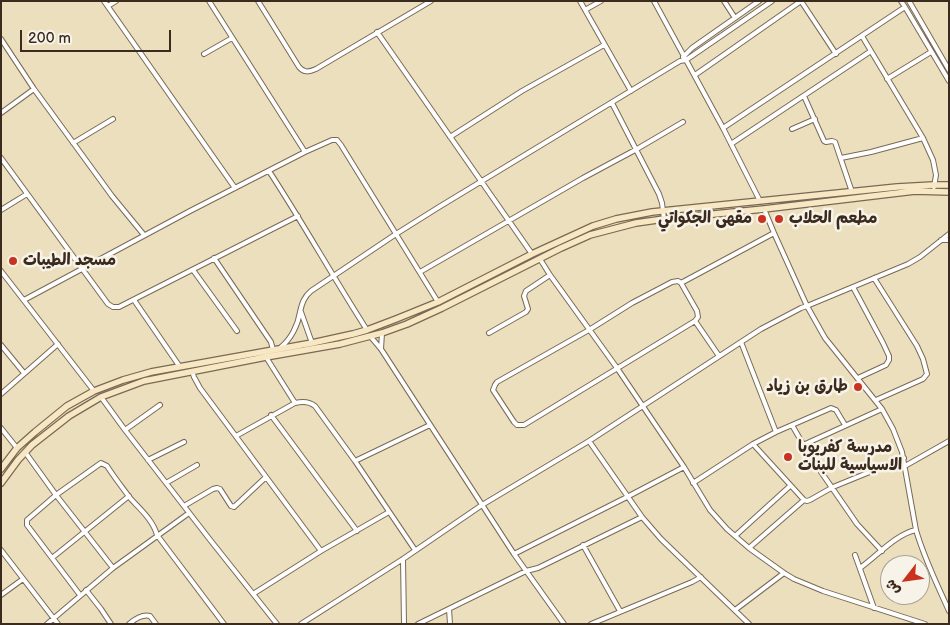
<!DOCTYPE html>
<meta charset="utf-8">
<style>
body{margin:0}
#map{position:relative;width:950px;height:625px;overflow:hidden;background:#ecdfbd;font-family:"Balsamiq Sans","Playpen Sans Arabic",sans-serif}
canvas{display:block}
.frame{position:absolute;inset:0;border:2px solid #3b2a1e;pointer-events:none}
.north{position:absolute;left:880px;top:555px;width:50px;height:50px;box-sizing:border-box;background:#f7f3e8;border:1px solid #aca397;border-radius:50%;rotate:240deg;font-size:14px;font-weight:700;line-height:20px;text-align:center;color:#3b2a1e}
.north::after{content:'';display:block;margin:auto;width:18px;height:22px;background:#c8321e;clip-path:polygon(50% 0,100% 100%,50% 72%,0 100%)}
.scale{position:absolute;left:20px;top:30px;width:151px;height:22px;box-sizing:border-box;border:2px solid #3b2a1e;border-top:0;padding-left:6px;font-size:15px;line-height:18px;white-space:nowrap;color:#3b2a1e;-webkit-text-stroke:4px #f7f3e8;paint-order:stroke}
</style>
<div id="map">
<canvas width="950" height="625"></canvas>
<div class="frame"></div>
<div class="north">ش</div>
<div class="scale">200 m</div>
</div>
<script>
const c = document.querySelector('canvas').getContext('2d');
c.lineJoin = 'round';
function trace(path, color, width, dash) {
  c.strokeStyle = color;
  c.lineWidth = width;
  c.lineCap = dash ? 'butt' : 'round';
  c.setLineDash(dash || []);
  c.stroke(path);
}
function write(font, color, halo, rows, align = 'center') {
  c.font = font + ' "Balsamiq Sans","Playpen Sans Arabic",sans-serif';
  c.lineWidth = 5;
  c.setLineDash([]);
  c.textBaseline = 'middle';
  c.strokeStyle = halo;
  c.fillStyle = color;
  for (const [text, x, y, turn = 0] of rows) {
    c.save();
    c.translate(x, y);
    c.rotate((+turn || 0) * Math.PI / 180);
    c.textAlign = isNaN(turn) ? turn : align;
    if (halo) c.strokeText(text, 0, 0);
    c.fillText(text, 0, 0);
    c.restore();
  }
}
const street = new Path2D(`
 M104,1l131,187
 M209,1l96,151
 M258,1l41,66c5,6 10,5 17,2l115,-68
 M580,1l51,90
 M654,1l69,127 37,73
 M724,1l11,17
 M801,1l35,53
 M901,1l4,6 44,74
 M909,1l40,69
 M108,6l8,-5
 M585,10l16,-9
 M377,32l155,222
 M862,36l61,102 10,22 3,15 -2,12
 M1,39l33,50 78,107 32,39
 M204,54l28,-16
 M683,57l9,-9 67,-47
 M695,75l106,-74
 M887,79l44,-27
 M804,96l20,45 2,1 6,-1 3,1 17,50
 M612,103l47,91 3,9 2,16
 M1,113l33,-24
 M723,128l182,-121
 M792,129l23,-10
 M450,137l72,-46 82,-46
 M73,143l40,-24
 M731,144l140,-93
 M1,158l107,146 5,3h6l179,-91
 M841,158l30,-6 52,-14
 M269,171c34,52 64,106 98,159
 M764,209l10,24 33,73 18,32 57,71 11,20 9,23 14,78c8,28 21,54 33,81
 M1,210l26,-16
 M941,240h8
 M214,258l57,84 2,8
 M540,259l10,16 67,93 67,99 26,43 17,19 22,19 35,25 10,6 29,12 102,33
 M193,270l44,61
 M1,271l93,120
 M420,272l163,-94 54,-29 46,-27
 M874,278l43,68 6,13 4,15 -4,5 -47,21
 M681,283l16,28 1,6 -3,4 -171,104h-7l-3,-3 -21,-32 2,-5 2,-3 92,-52 43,-27 40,-21 6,-1 3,2 93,-50
 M853,287l30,56 6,13v4l-3,5 -28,13
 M24,300l166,-89 115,-59 27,-12h5l4,5 97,157
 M134,300l46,67
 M301,312l11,31
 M695,321l24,35
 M489,333l37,-21 2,-3 -4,-13 2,-5 24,-16
 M370,336l11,13 133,205 50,70
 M741,342l35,90
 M1,345l23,28
 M281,347c10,-8 17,-22 19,-35 2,-9 4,-15 11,-21l85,-57 43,-27 241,-146 6,-1 86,-59
 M381,349l1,-16
 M266,357l29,46
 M192,371l2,6 6,11 121,163
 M1,394l57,-50
 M101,397l24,33 86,111 66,83
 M271,415l86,116
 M792,425l16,28 49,71 25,27
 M1,428l16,20
 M125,430l35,-25
 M236,436l59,-33c8,-2 14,-2 20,3l40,55 60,89
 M589,441l53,76 19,22 88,85
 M753,444l51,56
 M803,445l79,-36
 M25,452l31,43 57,73
 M148,460l36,-18
 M355,461l75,-36
 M905,466l44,-25
 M166,483l31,-18
 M693,483l60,-39 23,-12 55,-24 5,2 9,15
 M184,506l29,-17 4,-1 3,1 11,17 3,1 32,-30
 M735,536l55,-50
 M583,545l37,66
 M749,548l55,-48 3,1 3,-1 23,-13 71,-29
 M1,550l57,74
 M514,554l113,-57 57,-30
 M855,555l19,53
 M52,558l77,-62
 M403,559l1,65
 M860,568c17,-12 36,-34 56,-38
 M86,590l15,19 10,15
 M253,594l68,-43 68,-39
 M1,595l22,-16
 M80,595l-53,-70v-5l29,-25 45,-32 6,3c7,11 15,21 23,32 10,11 23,22 27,37l67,89
 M449,609l1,15
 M735,610l49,-37
 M47,624l66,-56 76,-55
 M129,624c6,-5 14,-10 21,-8l6,8
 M301,624l102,-65 79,-54 107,-64 172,-112 40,-21 6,-2 101,-42 12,-7 29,-23
 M418,624l108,-53 12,-3 104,-51
 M591,624l101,-42 9,-5`);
const secondary = new Path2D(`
 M1,469l16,-21 18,-16 32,-26 27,-15 29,-11 28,-8 161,-29 41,-9 14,-4 29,-11 42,-17 94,-48 61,-28 23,-7 36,-7 245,-25 36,-2h16
 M1,483l17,-23 14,-15 37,-29 32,-19 43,-16 122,-24 74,-13 42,-11 25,-9 35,-16 119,-60 29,-13 46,-12 28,-4 100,-10 151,-18 34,1`);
trace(street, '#796956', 6);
trace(secondary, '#796956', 8);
trace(street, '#fff', 4);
trace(secondary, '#f7e8c3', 5.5);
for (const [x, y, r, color] of [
 [762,219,5,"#c8321e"],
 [779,219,5,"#c8321e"],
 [13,261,5,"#c8321e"],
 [858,387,5,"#c8321e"],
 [788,457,5,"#c8321e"]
]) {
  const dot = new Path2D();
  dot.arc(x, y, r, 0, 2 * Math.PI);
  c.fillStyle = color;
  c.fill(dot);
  trace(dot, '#f7f3e8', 2);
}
write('bold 16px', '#3b2a1e', '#f7f3e8', [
 ["مقهى الجكواتي",752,219,"right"],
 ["مطعم الحلاب",789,219],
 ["مسجد الطيبات",23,261],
 ["طارق بن زياد",848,387,"right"],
 ["مدرسة كفريوبا",798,448],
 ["الاسياسية للبنات",798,466]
], 'left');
</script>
